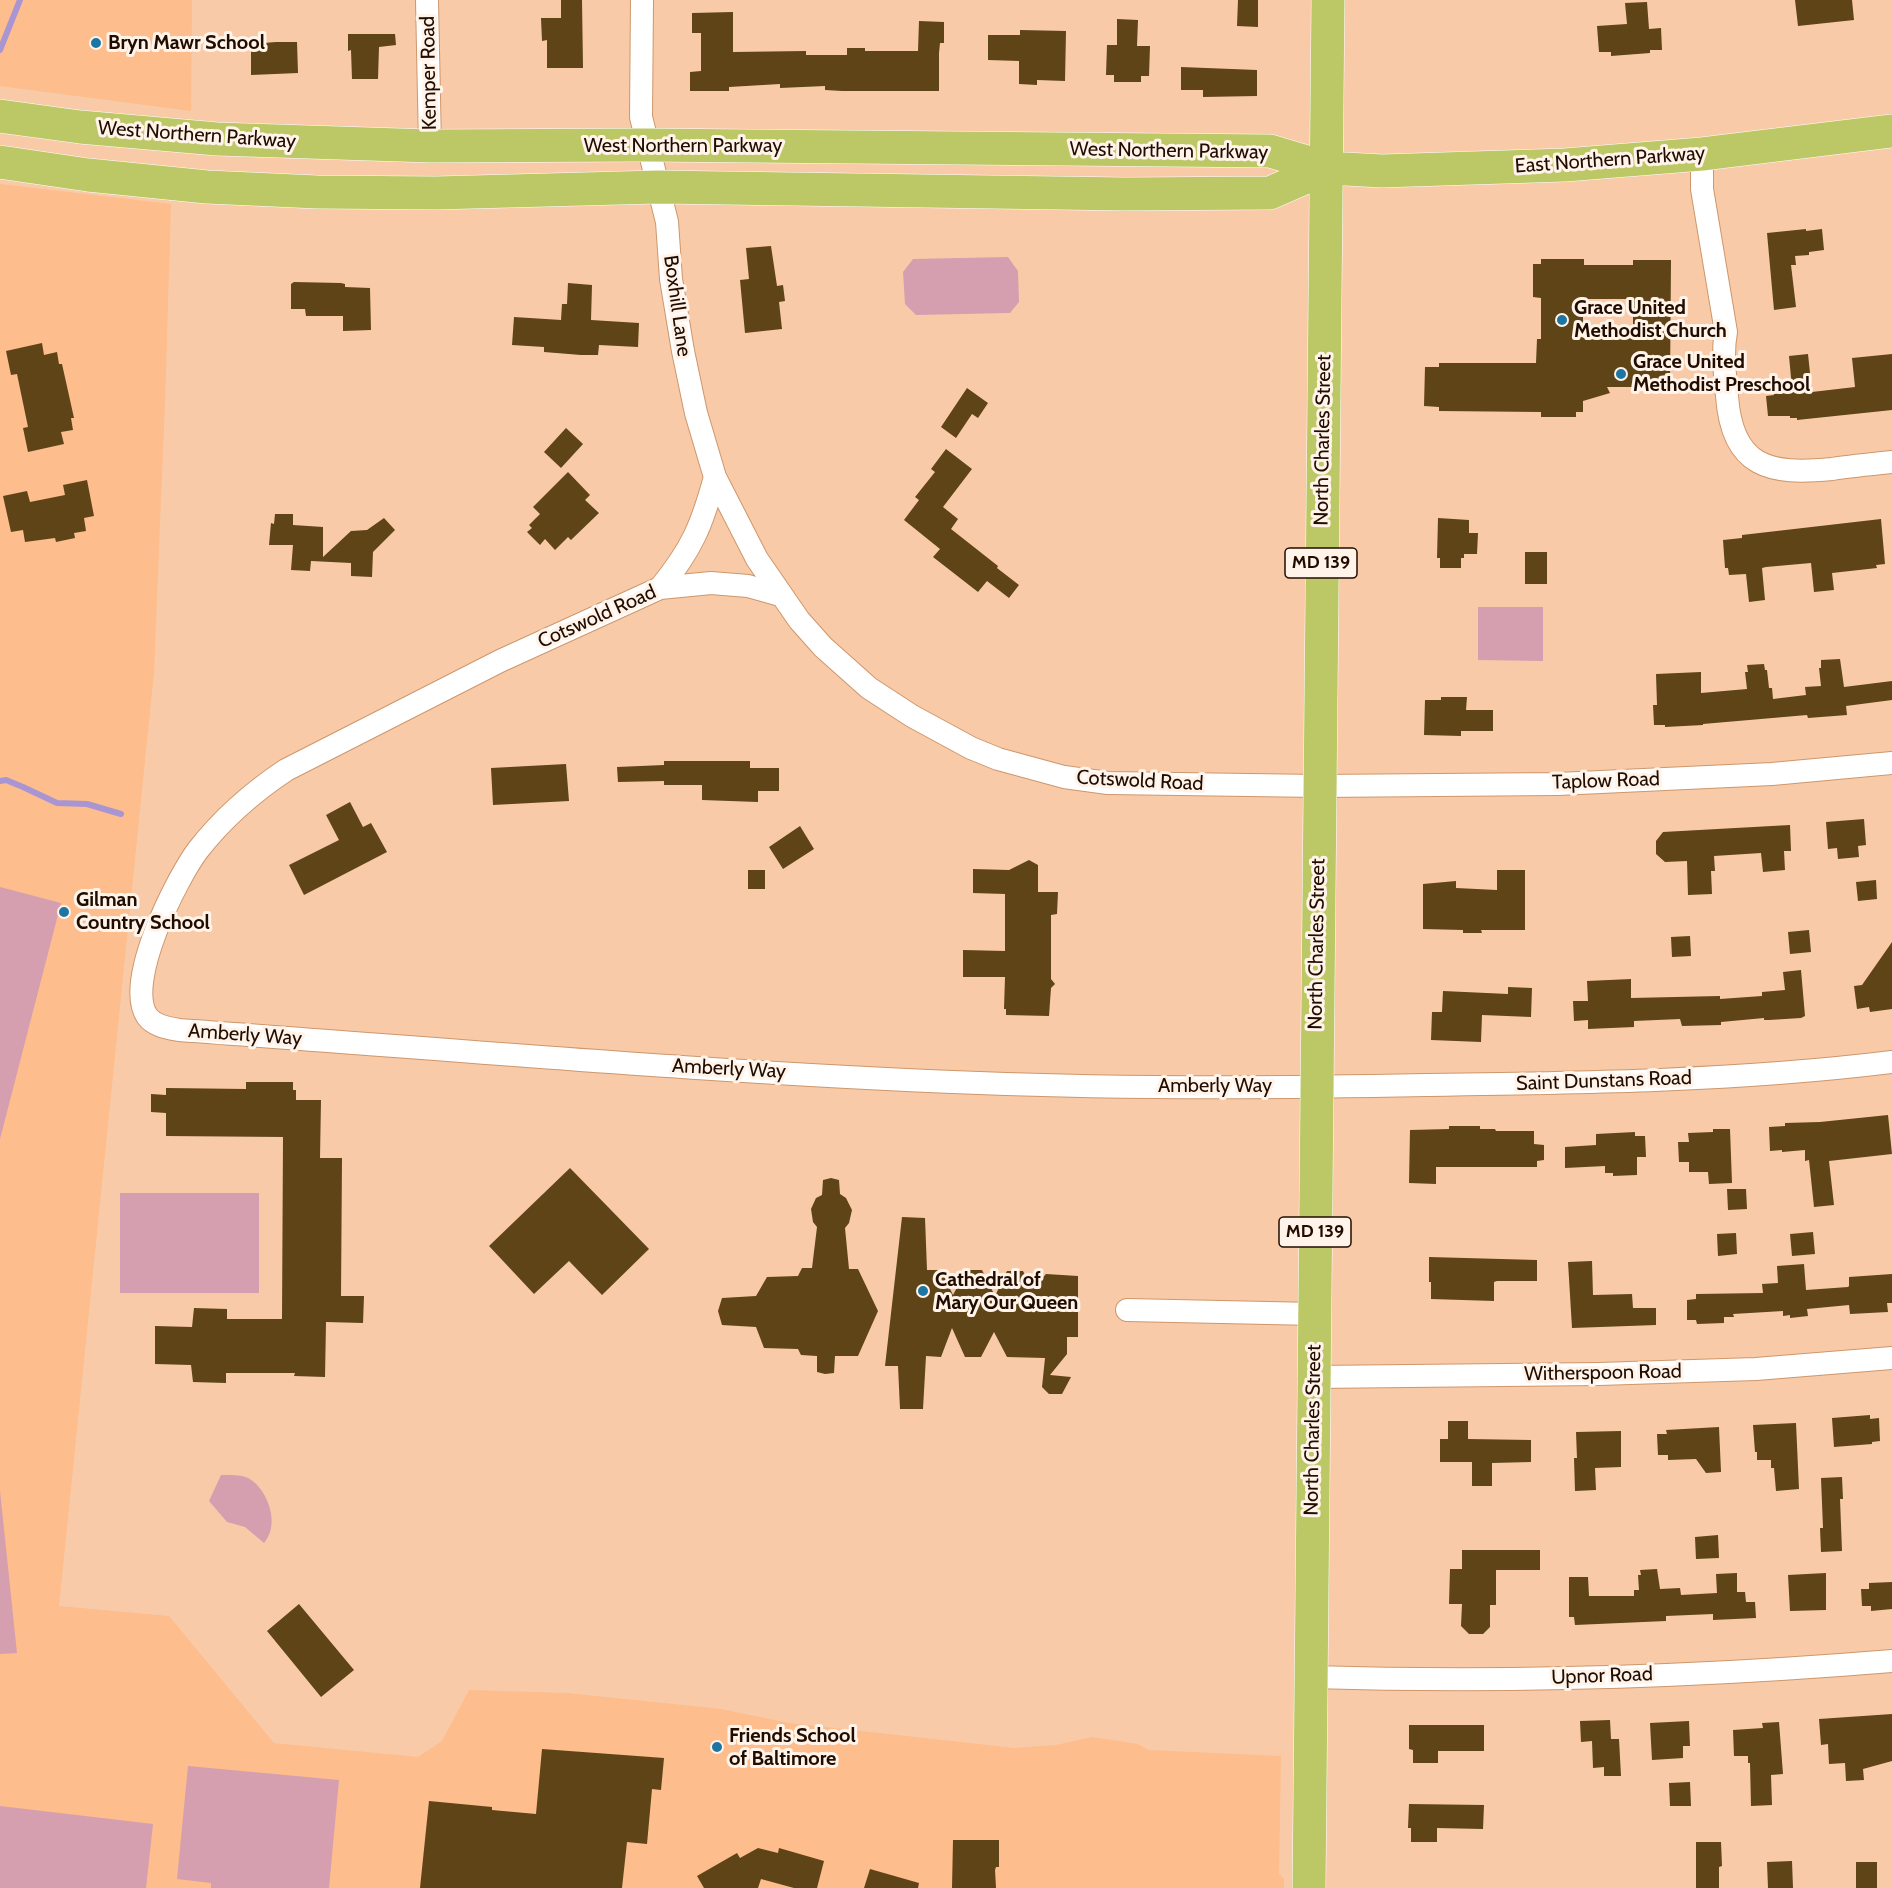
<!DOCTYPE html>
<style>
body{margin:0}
canvas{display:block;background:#f8caa7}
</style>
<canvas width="1892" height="1888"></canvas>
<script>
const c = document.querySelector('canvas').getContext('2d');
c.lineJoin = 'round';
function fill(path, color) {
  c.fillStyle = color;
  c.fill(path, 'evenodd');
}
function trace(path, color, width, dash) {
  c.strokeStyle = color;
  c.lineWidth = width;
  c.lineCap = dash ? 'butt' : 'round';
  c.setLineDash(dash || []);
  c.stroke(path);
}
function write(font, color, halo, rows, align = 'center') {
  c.font = font + ' Cabin,sans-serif';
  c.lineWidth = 6;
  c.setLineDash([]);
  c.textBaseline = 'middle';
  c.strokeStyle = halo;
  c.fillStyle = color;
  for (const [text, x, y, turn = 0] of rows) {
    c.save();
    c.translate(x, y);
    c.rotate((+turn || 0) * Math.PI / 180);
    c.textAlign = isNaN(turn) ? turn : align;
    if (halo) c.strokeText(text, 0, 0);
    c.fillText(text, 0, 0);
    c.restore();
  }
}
fill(new Path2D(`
 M0,0h192l-1,111 -191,-25z
 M0,184l171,20 -6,197 -11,271 -95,934 110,10 105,127 144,14 24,-16 27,-51 98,3 154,16 68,14 225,25 42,-3 36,-8 46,7 10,6 133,6 -2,118 5,5v9h-1284z`), '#fdbd8c');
fill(new Path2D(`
 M1008,257l10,14 1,31 -9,11 -94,2 -11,-11 -2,-32 10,-13z
 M1478,607h65v54l-65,-1z
 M0,887l61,16 -61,236z
 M120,1193h139v100h-139z
 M221,1475c11,0 25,-1 33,7 16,14 25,44 10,61l-19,-16 -18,-5 -18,-21z
 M0,1491l17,162 -17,1z
 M188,1766l151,14 -10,108h-118v-5l-34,-4z
 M0,1806l153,18 -7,64h-146z`), '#d59fb0');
trace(new Path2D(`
 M0,50l20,-50
 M0,781l6,-1 17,7 34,16 30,1 34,10`), '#a895d2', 6);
fill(new Path2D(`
 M561,0h21l1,68h-36v-28l-5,1 -1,-23h20z
 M1238,0h20v27l-21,-1z
 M1795,0h57l2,20 -56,6z
 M1647,2l2,27 12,-1 1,22h-12v3l-39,3v-4h-12l-2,-26 30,-2 -2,-21z
 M733,12v40l73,-1v4h41v-7h18v3h53l1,-30 25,1v21h-4l-1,10v38h-97l-17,-1v-4l-45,2v-4l-51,3v4h-39v-19l11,-1v-38h-9v-20z
 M1117,19l21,1 -1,26h13l-1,30h-8v6h-27v-7h-8l1,-30h10z
 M1020,30l46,1 -1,50 -28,-1v5l-18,-1v-23l-31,-1v-25h32z
 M348,34h47l1,11 -17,2 -1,32h-26l-1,-29 -3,1z
 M276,42h21l1,31 -47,2v-31z
 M1181,67l76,3v26l-54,1v-7h-22z
 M1806,229v2l16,-2 2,21 -15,2v3l-14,1 1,9h-5l5,42 -22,3 -7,-77z
 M771,246l6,40 6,-1 2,16 -6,1 3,27 -37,4 -5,-53 9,-1 -3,-31z
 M1541,259h43v6h49v-5h38l-1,127h-63l3,6 -27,8v11h-7v5h-35v-5l-102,-1v-4l-15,-1 1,-39h14v-4h97l1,-24h4v-41l-8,-1v-33h8zM1583,299h50v39h-50z
 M294,282l47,1 4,1v3l25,1 1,42 -28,1v-15h-37l-1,-7h-14v-25z
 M568,283l24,2 -1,35 48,3 -1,24 -39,-2 -1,10h-17l-37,-3v-5l-32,-2 2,-28 47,3 1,-16h5z
 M42,343l2,12 13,-3 2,12h3l12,54h-3l2,12 -12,2 3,12 -36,8 -5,-24 5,-1 -11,-53 -6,1 -5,-24z
 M1808,354l4,38 43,-5 -3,-29 40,-4v56l-95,10v-2h-7v-2h-22l-2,-20 8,-1 -1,-6 19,-1 -3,-32z
 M967,388l21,15 -10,15 -6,-4 -16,24 -15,-11z
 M566,428l17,16 -22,24 -17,-16z
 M946,449l26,20 -29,38 15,12 -7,10 47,37 -1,2 22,17 -10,13 -22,-17 -9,11 -45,-35 7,-8 -36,-29 15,-20 -4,-3 20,-25 -4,-3z
 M568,472l22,23 -5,5 14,13 -28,27 -3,-3 -13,13 -10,-11 -5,6 -13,-13 5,-4 -3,-3 11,-11 -7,-7z
 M87,480l7,36 -10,2 2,13 -12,2 1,5 -19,4 -1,-4 -30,4 -2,-12 -12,2 -8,-36 24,-5 3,11 35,-7 -2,-10z
 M275,514h18v11l30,2v30l28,-26 16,-1 17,-12 11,12 -22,22 -1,25 -21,-1v-13l-40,-2 -1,10 -19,-1 2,-25h-24l2,-22 3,1z
 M1438,518l31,2v13h9l-1,21h-13v4h-3v10h-21v-10h-3z
 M1881,519l4,45 -9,1 1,3 -45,5 2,17 -20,2 -3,-29 -45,4 -4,1 3,32 -16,2 -3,-28 -17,1 -1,-7h-3l-2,-28 19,-2v-3z
 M1525,552h22v32h-22z
 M1840,659l4,28 48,-6v19l-46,6 1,9 -39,3 -1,-3 -104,9v1l-38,2v-2h-11l-1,-20h4l-1,-31 45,-2v21l46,-4 -2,-17h3l-1,-7 17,-1 1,6h2l2,18h3l1,11 33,-4 -1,-8 16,-1 -2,-18h2v-8z
 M1441,697h26l-1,13h27v21h-32v5l-37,-1 1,-35h16z
 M664,761h86v7h29v23h-21v11l-56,-2v-15h-38v-4l-46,1 -1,-15 47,-2z
 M566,764l3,37 -76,4 -2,-37z
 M350,802l13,25 8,-4 16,29 -83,43 -15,-30 50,-25 -13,-25z
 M1864,819l2,26 -8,1 1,11 -21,2 -1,-11 -9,1 -2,-27z
 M1790,825l1,26h-7l1,19 -22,2 -2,-19 -47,3 1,15h-4l1,23 -24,1 -1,-34 -22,1 -9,-8v-13l7,-9z
 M800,826l14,23 -31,20 -14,-22z
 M1029,860l9,5v27h20l-1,22 -6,1v64l4,5 -4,4 -2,28 -43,-1v-6h-2l1,-32h-42v-27l42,1v-57l-32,-1v-24l36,1z
 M748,870h17v19h-17z
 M1497,870h28v60h-44l1,3h-19v-3l-40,-1v-45l33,-3v7l41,2z
 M1876,880l1,19 -19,2 -2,-19z
 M1809,930l2,22 -21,2 -2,-22z
 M1690,936l1,20 -19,1 -1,-20z
 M1892,942v67l-22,3 -1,-5 -12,2 -3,-23 8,-1z
 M1801,970l4,46 -4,2 -32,2h-5v-2l-43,4v3l-39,1 -2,-7 -46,2v6l-46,2v-9l-14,1 -1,-20h15l-1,-20 44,-2v19l89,-2v3l42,-3v-4l23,-2 -2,-18z
 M1508,987l24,1 -1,29 -49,-2 -1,27 -50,-2 1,-28h10l1,-21 65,3z
 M246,1082h47v8h3v10h25l-1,58h22l-1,138h23l-1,27 -37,-1 -1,55 -31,-1 1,-3h-69v10l-33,-1 -2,-17 -36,-1v-38l37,1 2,-19 33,1v10h55l1,-182 -117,-1v-23l-15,-1v-18l15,1v-7l80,1z
 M1888,1115l4,39 -63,7 5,44 -20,2 -5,-47 -4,1v-11l-23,2v-2l-12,1 -1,-24 16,-1v-3l35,-1z
 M1449,1126h31v3h15l1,2h38v13l10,1v15l-7,1v6h-101v17l-27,-1 1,-53 39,-1z
 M1713,1129h17l2,54 -23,1 -1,-12h-19v-10h-10l-1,-20h11l-1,-9 25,-1z
 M1635,1132v4h10l1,21h-9v18l-24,1v-3h-8v-7l-40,2v-21l31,-2v-11z
 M570,1168l79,81 -47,46 -33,-34 -35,33 -45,-48z
 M831,1178l8,2 1,14 6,4 6,12 -3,13 -4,5 4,41h9l20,42 -20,45h-23l-1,17 -9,1 -8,-2v-16l-16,-1 -3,-6 -34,-1 -8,-21 -34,-2 -4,-14 4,-13 34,-2 11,-19 31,-1 4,-8h10l5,-41 -4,-5 -2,-13 5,-11 6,-3 1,-15z
 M1727,1189h19l1,20 -19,1z
 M902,1217l23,1 2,52h14l12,25 13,-25h16l13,26 12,-25h16l9,18 14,-15 32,2v61h-11v17l-17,21 21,2 -9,17h-13l-7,-7 3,-29 -38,-1 -13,-25 -13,25h-16l-13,-29 -11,29 -15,-1 -3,53h-23l-2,-43h-13z
 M1813,1232l2,22 -23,2 -2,-22z
 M1736,1233l1,21 -19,2 -1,-22z
 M1429,1257l108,3v21h-40l-3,1v19l-63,-2v-17h-2z
 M1592,1261l1,34 39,-1 1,14h23v17l-84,3 -4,-66z
 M1804,1264l2,26 42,-3 1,-1v-9l43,-3v29h-5l1,9 -38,2 -1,-9 -42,4 1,7 -18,2v-3l-7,1v-5l-50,3 1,3h-10v6l-27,1 -1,-4h-9v-20l9,-1v-5l67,-1 -1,-9 16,-1 -1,-17z
 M1870,1415v4l9,-1 1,23 -8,1v2l-38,3 -2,-29z
 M1448,1421h20v18l63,1v22l-39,1v23h-20v-24h-32v-23h8z
 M1796,1423l3,66 -23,2 -2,-23h-3v-8h-14v-8h-2l-2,-27z
 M1719,1427l2,45 -15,1 -10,-14 -28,1v-5h-10l-1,-21h10l-1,-4z
 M1621,1431v36l-26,1 1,22 -21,1 -1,-33h3l-1,-26z
 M1842,1477l1,22h-3l2,52 -21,1 -1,-24h3l-2,-50z
 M1718,1535l1,23 -23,1 -1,-22z
 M1462,1550h78v20h-44v35h-6v22l-7,7h-14l-8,-8 1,-22h-13l1,-35h12z
 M1657,1569l3,20 20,-1 1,7 36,-2 -1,-19 21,-1v19h8l1,10h9l1,16 -43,2v-6l-47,2v5l-91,4 -1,-8h-5v-40h19l1,19h45v-6h5l-1,-15h3l-1,-5z
 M1826,1573v37l-36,1 -2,-36z
 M1892,1582v27l-21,2v-5h-9l-1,-17h8v-6z
 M299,1604l55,66 -33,27 -54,-66z
 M1892,1714v47l-29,8 1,11 -18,1 -1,-18 -16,1 -1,-20 -7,1 -2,-26z
 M1610,1720l1,19h8l2,37h-17v-9l-11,1 -1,-27 -11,1 -1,-21z
 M1689,1721l1,25h-7v12l-31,2 -2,-37z
 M1779,1722l4,52 -12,1 1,30 -21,1 -1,-43h-2v-7h-14l-1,-26 30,-2 -1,-5z
 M1409,1725h75v26h-46v12h-25v-13l-4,-1z
 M542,1749l122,9 -3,32 -9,-1 -5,55 -20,-2 -5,46h-202l9,-87 63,6v3l44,4z
 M1690,1782l1,24h-21l-1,-23z
 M1409,1804l75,1 -1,24 -46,-1v14h-26v-14h-3z
 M953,1840h46v27h-3l-1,3 1,18h-44z
 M1696,1842h25l1,24 -3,1v21h-23z
 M758,1848l20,5 1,-5 45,13 -7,27h-23l-33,-9 -3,9h-54l-7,-12 40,-23 3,5z
 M1792,1861l1,27h-25l-1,-26z
 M1856,1862h21v26h-21z
 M870,1869l49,14 -1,5h-54z`), '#5e4417');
const street = new Path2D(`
 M427,0l3,146
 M642,0l-1,117 26,105 4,57 12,72 13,62 19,64 42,82 42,61 24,27 46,41 43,28 59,32 27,11 66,18 44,6 211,3 239,-2 214,-10 120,-11
 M1702,154v35l24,143c-4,21 -1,43 1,64 5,72 43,79 105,73 20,-3 40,-5 60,-7
 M660,588c32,-39 42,-63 55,-111
 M780,595l-32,-9 -37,-3 -51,5 -160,73 -214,109c-33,22 -63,48 -88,80 -21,28 -74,132 -51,166 7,10 21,12 32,14 267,19 533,43 800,53 149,6 299,5 448,2 155,-2 311,-4 465,-23
 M1127,1310l188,4
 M1314,1377l285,-3 157,-5 136,-11
 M1311,1677c194,6 388,0 581,-16`);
const primary = new Path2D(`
 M0,116l80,11 137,12 213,7 217,-1 623,6 57,17 55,3 183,-6 137,-11 190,-23
 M0,162l88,13 119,12 110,5 119,1 222,-6 467,7 145,-1 57,-25
 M1309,1888l19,-1888`);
trace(street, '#ce976c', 24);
trace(primary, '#fff', 34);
trace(street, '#fff', 22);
trace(primary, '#bcc866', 33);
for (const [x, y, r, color] of [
 [96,43,6,"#1d75a4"],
 [1562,320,6,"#1d75a4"],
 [1621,374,6,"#1d75a4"],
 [64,912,6,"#1d75a4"],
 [923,1291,6,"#1d75a4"],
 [717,1747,6,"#1d75a4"]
]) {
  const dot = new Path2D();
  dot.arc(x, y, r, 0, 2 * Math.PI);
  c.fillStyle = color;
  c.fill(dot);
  trace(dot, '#fff3ea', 2);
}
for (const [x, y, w] of [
 [1321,563,72],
 [1315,1232,72]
]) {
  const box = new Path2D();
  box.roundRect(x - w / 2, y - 15, w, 30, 4.5);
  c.fillStyle = '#fff3ea';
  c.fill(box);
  trace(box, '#210d00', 1.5);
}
write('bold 18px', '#210d00', null, [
 ["MD 139",1321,563],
 ["MD 139",1315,1232]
]);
write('bold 20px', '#210d00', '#fff3ea', [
 ["Bryn Mawr School",108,43],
 ["Grace United",1574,308],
 ["Methodist Church",1574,331],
 ["Grace United",1633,362],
 ["Methodist Preschool",1633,385],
 ["Gilman",76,900],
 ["Country School",76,923],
 ["Cathedral of",935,1280],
 ["Mary Our Queen",935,1303],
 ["Friends School",729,1736],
 ["of Baltimore",729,1759]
], 'left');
write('20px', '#210d00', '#fff3ea', [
 ["Kemper Road",429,73,-91],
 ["West Northern Parkway",197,135,4],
 ["West Northern Parkway",683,146],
 ["West Northern Parkway",1169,151,1],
 ["East Northern Parkway",1610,160,-4],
 ["Boxhill Lane",677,306,82],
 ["North Charles Street",1323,440,-89],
 ["Cotswold Road",597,617,-24],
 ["Cotswold Road",1140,781,3],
 ["Taplow Road",1606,781,-2],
 ["North Charles Street",1317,944,-89],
 ["Amberly Way",245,1035,4],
 ["Amberly Way",729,1069,3],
 ["Saint Dunstans Road",1604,1081,-2],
 ["Amberly Way",1215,1086],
 ["Witherspoon Road",1603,1373,-1],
 ["North Charles Street",1313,1430,-89],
 ["Upnor Road",1602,1676,-2]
]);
</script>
